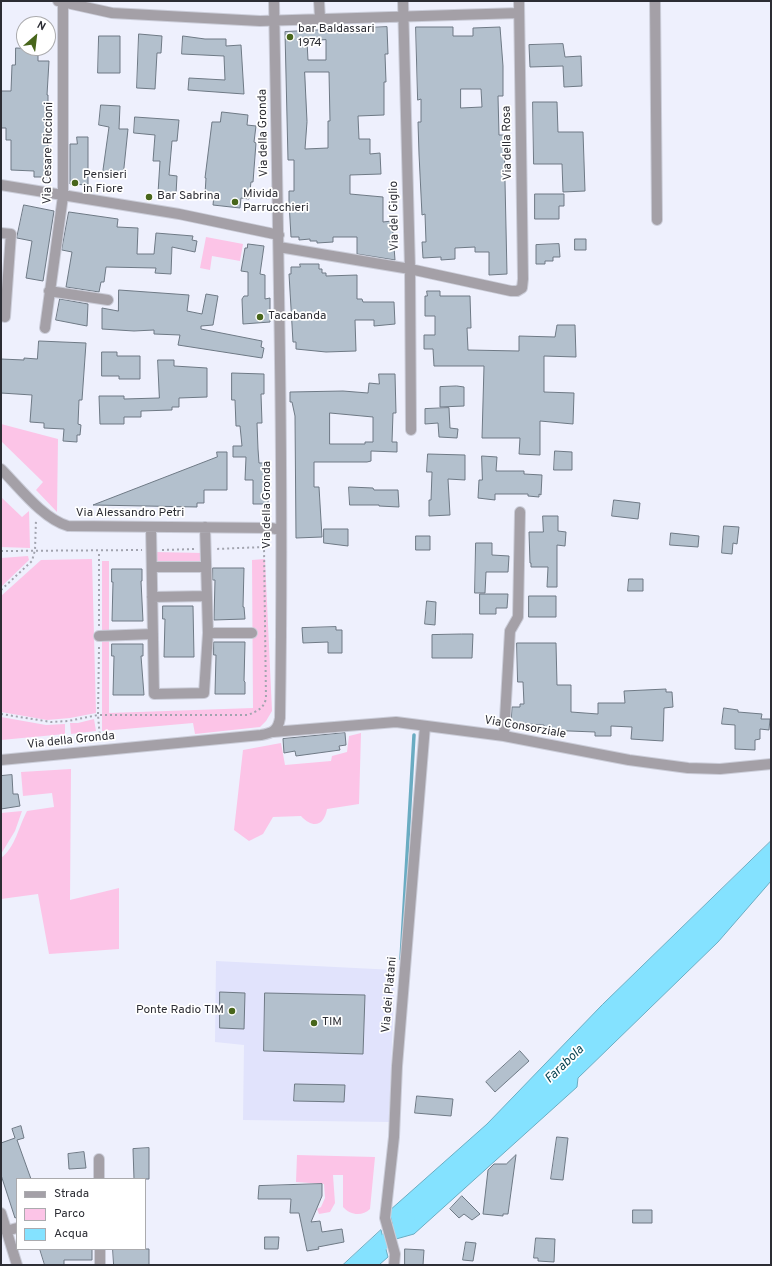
<!DOCTYPE html>
<style>
body{margin:0}
#map{position:relative;width:772px;height:1266px;overflow:hidden;background:#eef0fd;font-family:Overpass,sans-serif}
canvas{display:block}
.frame{position:absolute;inset:0;border:2px solid #2c2d34;pointer-events:none}
.legend{position:absolute;left:16px;top:1178px;width:130px;height:72px;box-sizing:border-box;background:#fff;border:1px solid #ababae;margin:0;padding:5px 7px;list-style:none;font-size:12px;color:#2c2d34}
.legend li{display:flex;align-items:center;gap:8px;height:20px}
.legend b{width:20px;border:1px solid #ababae}
.north{position:absolute;left:16px;top:16px;width:40px;height:40px;box-sizing:border-box;background:#fff;border:1px solid #ababae;border-radius:50%;rotate:28deg;font-size:11px;font-weight:700;line-height:16px;text-align:center;color:#2c2d34}
.north::after{content:'';display:block;margin:auto;width:14px;height:18px;background:#48661b;clip-path:polygon(50% 0,100% 100%,50% 72%,0 100%)}
</style>
<div id="map">
<canvas width="772" height="1266"></canvas>
<div class="frame"></div>
<ul class="legend">
<li><b style="height:5px;background:#a4a0a7"></b>Strada</li>
<li><b style="height:11px;background:#fcc4e7"></b>Parco</li>
<li><b style="height:11px;background:#84e2ff"></b>Acqua</li>
</ul>
<div class="north">N</div>
</div>
<script>
const c = document.querySelector('canvas').getContext('2d');
c.lineJoin = 'round';
function fill(path, color) {
  c.fillStyle = color;
  c.fill(path, 'evenodd');
}
function trace(path, color, width, dash) {
  c.strokeStyle = color;
  c.lineWidth = width;
  c.lineCap = dash ? 'butt' : 'round';
  c.setLineDash(dash || []);
  c.stroke(path);
}
function write(font, color, halo, rows, align = 'center') {
  c.font = font + ' Overpass,sans-serif';
  c.lineWidth = 3.5;
  c.setLineDash([]);
  c.textBaseline = 'middle';
  c.strokeStyle = halo;
  c.fillStyle = color;
  for (const [text, x, y, turn = 0] of rows) {
    c.save();
    c.translate(x, y);
    c.rotate((+turn || 0) * Math.PI / 180);
    c.textAlign = isNaN(turn) ? turn : align;
    if (halo) c.strokeText(text, 0, 0);
    c.fillText(text, 0, 0);
    c.restore();
  }
}
fill(new Path2D(`
 M216,961l179,9 -6,152 -146,-2 1,-75 -29,-3z`), '#e1e3fc');
fill(new Path2D(`
 M206,237l37,7 -3,17 -28,-5 -2,14 -10,-2z
 M1,424l57,15 -1,73 -21,-22 7,-8 -42,-41z
 M1,497l21,20 7,-6 1,37 -29,-1z
 M155,552l47,1v12l-47,-1z
 M28,556l1,4 -28,27v-29z
 M92,559l4,154 -26,5 -23,2 -46,-8v-116l40,-36z
 M265,559l7,152 -6,10 -6,6 -65,7 -2,-11 -91,8v-170h7v152l144,-5 -1,-148z
 M1,717l45,8 19,-1v10l-64,6z
 M94,719l2,12 -25,3 -1,-11h8z
 M361,733l-2,71 -32,5c-3,17 -14,20 -26,7l-28,1 -10,17 -14,7 -15,-11 9,-80 38,-7 4,22 46,-4 1,-5 15,-4 2,-16z
 M71,769l-1,131 49,-12v61l-70,5 -11,-60 -37,5v-41c14,-10 18,-32 26,-47l27,-4 -2,-14 -29,3 -2,-24z
 M22,811l-7,20 -14,23v-41z
 M297,1155l78,2 -5,52c-8,8 -20,6 -27,-2v-32h-10l2,28 -5,9 -11,2 -2,-5 4,-2 4,-9 -1,-14 -28,-2z`), '#fcc4e7');
const water = new Path2D(`
 M771,841v40l-53,61 -140,136 -1,9 -163,147 -18,5 -7,-28 98,-87 115,-119z
 M381,1230l7,27 -9,8h-36z`);
fill(water, '#84e2ff');
trace(water, '#6aacc2', 1);
trace(new Path2D(`
 M401,959l13,-224`), '#6aacc2', 3.5);
trace(new Path2D(`
 M360,1265l48,-46`), '#84e2ff', 13);
const building = new Path2D(`
 M387,27l1,27h-3l1,28h-2v33l-26,1 1,23h11v15l10,-1 1,21 -31,1v19l33,3v25l9,-1 3,39 -38,-6v-17h-24v5l-16,1v-2h-7v-2l-11,1v-3h-8l-2,-35v-11h5v-31h-6l-3,-128zM326,40v20h-18l-1,-19zM305,72h24l1,49h-2v27l-23,1 2,-27z
 M416,27h37v9h20v-8l27,-1 3,39v30h-5l1,39h5l3,139 -18,1v-23h-14v-5l-20,1v11l-14,1v-3l-18,1 -1,-16h4l-1,-28 -3,1 -3,-61 -1,-32h3v-23l-3,1zM461,89h20l1,18 -21,1z
 M139,34l23,2 -1,17h-4l-2,36 -18,-1z
 M99,36h21v37h-22z
 M183,36l22,3h21v7l15,-1 3,49 -56,-4 1,-12 36,2 -1,-24 -42,-2z
 M563,44l2,13 16,-1 1,30 -18,1 -1,-21 -33,1 -1,-22z
 M16,48l22,1v12h11l-2,34h1v82h-14v-6l-23,-1v-30h-5v-12h-5v-37h10l1,-26h3z
 M533,102h24l1,30h25l2,59 -22,1 -1,-28h-28z
 M101,105l19,1 -1,23h9l-5,48h-21l7,-50 -10,-2z
 M222,112l26,3 -1,10 9,1 -2,16 2,1 -3,39h-2l-2,17 -8,-1 -1,10 -27,-3 1,-10 -9,-1 1,-16h-1l7,-56h8z
 M135,117l44,3 -2,21h-5l-3,34 8,1 -1,18 -18,-1 2,-32h-7l2,-26 -21,-2z
 M77,137h11v48l-18,-1v-40h7z
 M535,194h29v12h-5v13h-24z
 M24,205l30,6 -11,70 -17,-3 6,-37 -15,-3z
 M69,212l49,7 -1,8 21,1 -1,26h17l2,-21 37,3 -1,4 5,1 -2,11 -23,-5 -1,27 -16,-1 1,-5 -50,-1 -2,15h-3l-2,10 -33,-5 6,-35 -10,-2z
 M575,239h11v11h-11z
 M248,244l16,2 -4,28 5,1v24l5,-1v24l-27,2 -1,-25 2,-3h4v-24l-7,-1 4,-23h2z
 M559,244l1,13h-7v4h-8v3h-9v-19z
 M300,264h19v5h3v4h4v3l31,-1v24h5l1,3h31l1,22 -21,2v-6h-19l1,31 -30,1 -30,-3v-7h-3l-4,-68h2v-7h9z
 M119,290l70,5 -2,16 15,3 4,-20 12,2 -5,29 -12,1v3l61,12 -1,6 3,1 -2,10 -84,-13 2,-10 -26,-1v-4l-20,1 -32,-2v-21l16,3z
 M427,291h13v5h30l1,32h-4l1,22 51,1v-15l36,1 2,-12h18l1,32 -32,-1v36l30,1 -1,31 -33,-3v34l-21,-1 1,-16h-38l2,-72h-50l-1,-17h-9v-14h11v-19h-10v-20h2z
 M60,299l28,5 -1,22 -31,-6z
 M39,341l47,2 -4,57h-3l-1,24 3,1 -1,10h-3v7l-14,-1 1,-12 -20,-1v-5l-14,-1 2,-27 -31,-2v-34l23,1v-2l13,1z
 M102,352h15v4h23v23h-21v-3h-17z
 M158,360h16v6l33,2v29l-28,1v9h-7v3l-31,1v6h-17v7h-24l-1,-28h25v3l35,-1z
 M232,373l32,1v20h-3l1,29h-5l1,26 1,14h10l-1,41h-15v-24h-8l1,-23h-13v-11h9l-2,-20h-4l-1,-26h-3z
 M379,374h16l1,39h-3l-1,29h5v10l-26,-1v10l-4,1h-53v25h5l3,50 -26,1 -1,-122 -3,-14h-2v-10l53,-1 25,2 1,-10 10,1zM330,413l43,4v25h-8v2h-35z
 M457,386l7,1v19l-24,1v-20z
 M449,408l1,20 8,1 -1,9 -18,-1 -1,-14 -13,1v-15z
 M555,451l17,1v18h-18z
 M217,452h10v38h-23v13h-7v4l-104,-2 124,-48z
 M428,454l37,1v25l-17,-1 2,36 -21,1v-16h2l1,-28h-5z
 M482,456l15,1 -1,14h28v3l18,1 -1,20 -2,-1v3l-11,-1v-2h-33v6l-17,-2 1,-18h3z
 M349,487l24,1 1,2h24l1,17 -20,-1v-1h-29z
 M614,500l26,3 -2,16 -26,-3z
 M543,516h15v15l8,1 -1,14 -8,-1v42h-10l1,-20h-17v-4h-1l-1,-31h14z
 M724,526l15,1 -2,17 -4,-1 -1,11 -10,-1z
 M324,529h24v17l-24,-3z
 M671,533l28,3 -1,11 -28,-2z
 M416,536h14v14h-14z
 M476,543h16v12l17,1 -1,16h-22l-1,21h-10z
 M213,568h31l-1,39h1l1,12 -31,1 1,-40h-2z
 M112,569h30v12h-1l2,40h-31l1,-39h-1z
 M629,579h14v12h-15z
 M480,594h28l-1,14h-11v6h-16z
 M529,596h27v21h-27z
 M427,601l9,1 -1,23 -10,-1z
 M163,606h30l1,51h-30l1,-38h-2z
 M336,627v3h6v23h-14v-11l-25,1 -1,-15z
 M462,634h11l-1,24h-40v-23z
 M214,642h31l-1,39 1,1v12h-30l1,-39h-2z
 M517,643h39l1,42h14v27l27,2v-11h27l-1,-12 42,-2v3h6l1,15 -9,1 -1,33 -32,-2 1,-12 -21,-1v10h-16v-4l-51,-2v-5l-33,-2 1,-16h8v-3h4l-1,-22h-5z
 M112,644h31v12h-2l3,39h-31l1,-39h-2z
 M724,708l14,2v2l24,2 -1,5h9l-1,11 -9,-1v10l-5,1v10l-20,-1v-24l-13,-1z
 M345,733l1,12 -7,1 1,4 -44,6 -1,-5 -11,2 -1,-14z
 M12,775l1,19h5l2,12 -19,3v-33z
 M220,992l25,1 -1,36 -24,-1z
 M265,993l100,2 -2,59 -99,-3z
 M520,1051l9,10 -34,31 -9,-10z
 M295,1084l50,1 -1,17 -50,-1z
 M417,1096l36,3 -2,17 -36,-3z
 M21,1126l3,12 -7,2 14,39h-14v38l-2,1 -14,-43v-32l14,-5 -3,-9z
 M557,1137l11,1 -5,42 -12,-1z
 M149,1148v31h-15l-1,-30z
 M84,1152l2,16 -17,1 -1,-15z
 M516,1155l-8,59h-5v2l-20,-2 5,-44 6,-6h12z
 M322,1184v12l-11,26 9,-1 2,11 20,-3 2,13 -26,5 1,2 -12,2 -8,-38h-9l1,-14h-33l1,-13z
 M462,1196l18,18 -8,6 -8,-6 -5,4 -9,-9z
 M633,1210h19v13h-19z
 M265,1237h14l-1,12h-13z
 M536,1238l19,1 -1,23 -16,-1v-3h-4z
 M466,1242l10,1 -3,18 -10,-1z
 M40,1249h52v11h-28v5h-19z
 M113,1249h36v16h-35z
 M405,1249l19,1 -1,15h-18z`);
fill(building, '#b3c0cd');
trace(building, '#6e7985', 1);
const minor = new Path2D(`
 M58,1l54,12 148,8 259,-8
 M319,1l1,17
 M403,1l7,268 1,161
 M655,1l2,219
 M1,185l178,29 100,21
 M1,233l10,1 -6,83 -4,-1
 M279,247l131,22 101,22h6l5,-3 1,-9 -4,-278
 M49,291l59,9
 M45,328l18,-132v-193
 M1,469c18,18 42,50 67,57l203,2 10,2
 M151,527l3,167 50,-1 4,-60 -3,-106
 M152,567h54
 M152,597l55,-1
 M208,633h44
 M99,636l54,-2
 M273,732l123,-10 108,14 125,24 59,8 32,1 51,-5
 M504,736l6,-105 8,-14 2,-105
 M1,760l260,-25c11,-2 17,-4 19,-17 4,-239 -2,-478 -6,-717
 M99,1159v20
 M1,1213l16,52
 M6,1231l11,-3
 M100,1249v16
 M394,1265l1,-11 -10,-36 9,-81 3,-71 28,-340`);
trace(minor, '#cbcdd9', 12);
trace(new Path2D(`
 M162,550l34,-1
 M1,551l141,-1
 M1,590l31,-29 3,-11 1,-31
 M99,626v-75
 M99,647l-1,68h150c9,-4 15,-6 18,-16l-2,-152 -48,2
 M1,714l50,8 17,-1 30,-6 2,24`), '#a2a4af', 2, [2, 3]);
trace(minor, '#a4a0a7', 10);
for (const [x, y, r, color] of [
 [290,37,4,"#48661b"],
 [75,183,4,"#48661b"],
 [149,197,4,"#48661b"],
 [235,202,4,"#48661b"],
 [260,317,4,"#48661b"],
 [232,1011,4,"#48661b"],
 [314,1023,4,"#48661b"]
]) {
  const dot = new Path2D();
  dot.arc(x, y, r, 0, 2 * Math.PI);
  c.fillStyle = color;
  c.fill(dot);
  trace(dot, '#fff', 1.5);
}
write('12px', '#2c2d34', '#fff', [
 ["bar Baldassari",298,30],
 ["1974",298,44],
 ["Pensieri",83,176],
 ["in Fiore",83,190],
 ["Mivida",243,195],
 ["Parrucchieri",243,209],
 ["Bar Sabrina",157,197],
 ["Tacabanda",268,317],
 ["Ponte Radio TIM",224,1011,"right"],
 ["TIM",322,1023]
], 'left');
write('12px', '#2c2d34', '#fff', [
 ["Via della Gronda",264,133,-91],
 ["Via della Rosa",508,143,-91],
 ["Via Cesare Riccioni",49,153,-89],
 ["Via del Giglio",395,216,-91],
 ["Via della Gronda",268,505,-90],
 ["Via Alessandro Petri",130,514],
 ["Via Consorziale",525,728,10],
 ["Via della Gronda",71,741,-6],
 ["Via dei Platani",390,995,-85]
]);
write('italic 13px', '#0a4553', '#fff', [
 ["Farabola",565,1065,-44]
]);
</script>
